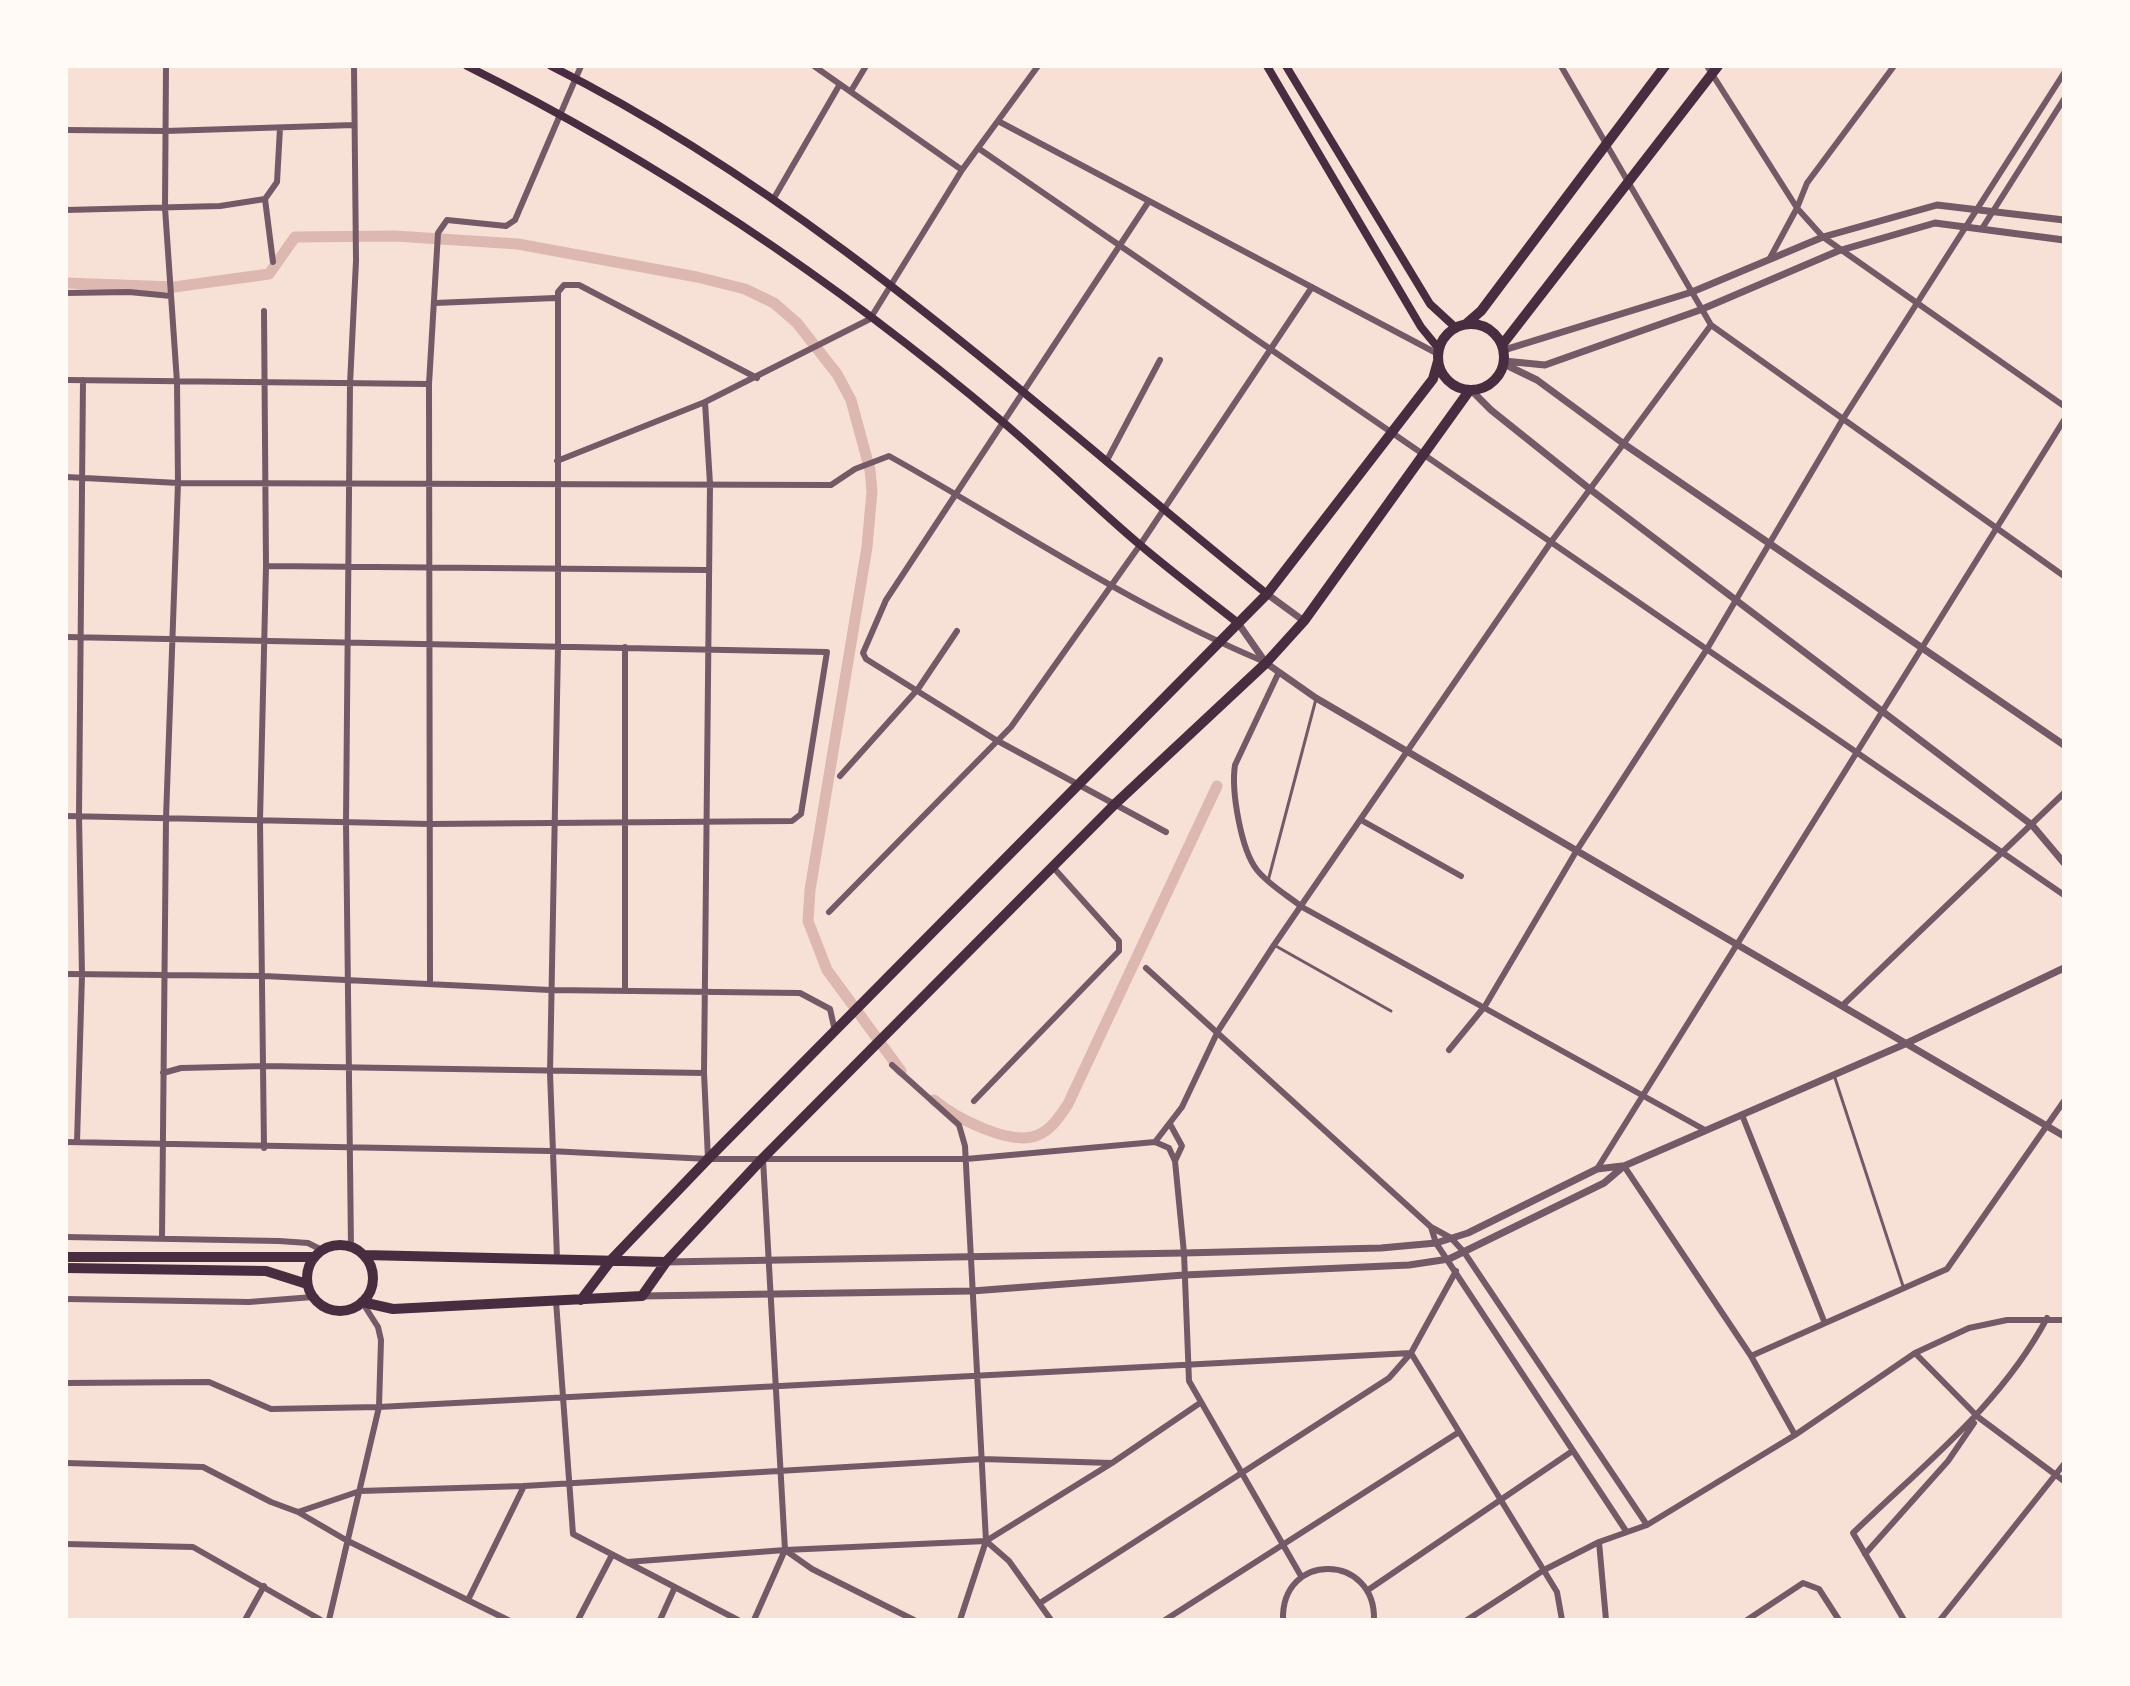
<!DOCTYPE html>
<style>
body{margin:0}
#map{position:relative;width:2130px;height:1686px;overflow:hidden;background:#f7e1d7;font-family:"Sofia Sans Condensed",sans-serif}
canvas{display:block}
.frame{position:absolute;inset:0;border:68px solid #fffaf5;pointer-events:none}
</style>
<div id="map">
<canvas width="2130" height="1686"></canvas>
<div class="frame"></div>
</div>
<script>
const c = document.querySelector('canvas').getContext('2d');
c.lineJoin = 'round';
function trace(path, color, width, dash) {
  c.strokeStyle = color;
  c.lineWidth = width;
  c.lineCap = dash ? 'butt' : 'round';
  c.setLineDash(dash || []);
  c.stroke(path);
}
trace(new Path2D(`
 M66,283l108,4 95,-13 26,-37 100,-1 123,8 179,33 48,12 29,14 23,20 40,51 14,26 19,70 2,21 -5,56 -57,343 -2,31 19,49 74,101
 M934,1100c21,18 78,47 104,35 14,-6 22,-19 30,-31l149,-318`), '#dcb8b0', 11);
trace(new Path2D(`
 M1268,881l48,-182
 M1274,945l117,66
 M1834,1075l69,211`), '#755966', 3);
trace(new Path2D(`
 M814,66l148,104
 M1561,66l150,259 353,251
 M1707,66l90,142 26,29 241,169
 M851,91l15,-25
 M998,121l440,233
 M66,130l100,1 188,-6
 M978,148l1086,747
 M774,198l66,-114
 M265,199l8,63
 M1149,201l-263,399 -23,53 3,6 130,81 170,92
 M66,210l154,-4 45,-7 12,-17 3,-54
 M1983,227l81,-128
 M1770,258l27,-50 10,-25 87,-117
 M66,293l63,-1 42,4
 M435,303l120,-5
 M66,380l363,4
 M705,402l5,82 -6,589 4,86
 M557,461l148,-59 165,-83 92,-149 76,-104
 M1106,462l54,-102
 M66,477l112,6 653,2 24,-16 34,-13c124,69 244,151 376,206
 M266,566l441,4
 M66,637l761,15 -26,162 -9,7 -362,3 -364,-8
 M625,647v342
 M1278,674l-43,91c-4,26 6,85 22,105 12,15 30,25 45,37l403,223
 M840,776l78,-87 39,-58
 M1361,820l100,56
 M829,912l182,-185 129,-182 172,-258
 M1146,968l285,259 20,11 13,14 183,273
 M66,974l198,2 286,14 250,3 30,16 5,22
 M430,982l-1,-598 9,-151 9,-13 59,6 9,-6 66,-154
 M1843,1005l221,-212
 M1449,1050l36,-44 92,-156 130,-201 136,-230 221,-346
 M892,1065l67,60 6,21 21,395 -26,79
 M163,1073l18,-5 84,-2 439,7
 M974,1101l145,-150v-10l-67,-75
 M1742,1115l82,206
 M1170,1124l12,22 -7,15
 M66,1142l484,9 158,8h258l189,-17 27,-35 36,-76 56,-86 277,-403 160,-217
 M77,1142l5,-167 -3,-159 4,-436
 M1155,1142l14,6 6,13 9,92 5,128 112,195
 M264,1148l-4,-328 6,-254 -2,-255
 M1624,1166l127,190 44,79
 M1597,1169l467,-749
 M1431,1227l5,16 190,288
 M66,1237l213,4 29,2 14,7
 M162,1238l4,-420 12,-335 -1,-101 -12,-174 1,-142
 M351,1247l-5,-425 4,-438 6,-123 -2,-195
 M557,1258l-7,-185 8,-427v-354l6,-7h15l178,93
 M66,1299l183,3 64,-5
 M556,1301l17,233 165,86
 M1411,1353l146,239 5,28
 M1915,1353l63,64 86,64
 M1751,1356l196,-87 117,-168
 M66,1383l143,-1 62,27 108,-2 1032,-54
 M66,1463l137,4 68,35 27,10 62,-21 164,-5 458,-27 130,4
 M298,1512l48,28 162,80
 M986,1541l23,20 42,59
 M1599,1542l7,78
 M66,1544l127,3 128,73
 M785,1550l27,19 102,51
 M1865,1554l83,-93 26,-38
 M627,1562l158,-12 201,-9 126,-78 88,-60
 M1368,1590l203,-138
 M468,1600l56,-114
 M1040,1603l349,-225 22,-25 45,-82
 M245,1620l19,-34
 M329,1620l50,-213 2,-67 -3,-13 -16,-25
 M578,1620l34,-65
 M660,1620l15,-33
 M754,1620l31,-70 -22,-391
 M1165,1620l294,-188
 M1283,1620c-2,-69 93,-67 91,0
 M1467,1620l77,-50 55,-28 48,-17 148,-90 120,-82 54,-25 38,-8h57
 M1747,1620l56,-37 16,6 20,31
 M1904,1620l-51,-87c71,-69 147,-127 194,-215
 M1940,1620l124,-156`), '#755966', 6);
trace(new Path2D(`
 M1504,350l188,-58 131,-55 114,-32 127,15
 M1504,361l41,4 155,-55 138,-59 97,-28 129,17
 M1504,364l33,16 87,64 440,301
 M1472,391l19,19 100,80 441,335 32,38
 M1267,594l37,27
 M1238,623l28,40 50,35 748,438
 M666,1262l518,-9 197,-5 55,-5 32,-10 129,-64 25,-3
 M642,1296l330,-5 212,-16 225,-10 40,-6 155,-76 20,-17 281,-122 159,-76`), '#755966', 7);
trace(new Path2D(`
 M467,66c191,95 374,219 537,357 46,39 89,82 135,121 32,27 66,53 99,79
 M551,66c267,134 485,342 716,528
 M1267,66l154,261 18,22
 M1286,66l144,238 26,24`), '#4a2c40', 8);
trace(new Path2D(`
 M1438 357a33 33 0 1 1 66 0a33 33 0 1 1-66 0Z
 M1466,324l15,-13 184,-245
 M1502,345l216,-279
 M307 1278a33 33 0 1 1 66 0a33 33 0 1 1-66 0Z
 M364,1255l302,7
 M66,1257h248
 M66,1268l200,3 41,13
 M581,1300l31,-41 96,-100 559,-565 166,-215 5,-18
 M362,1302l31,7 249,-13 24,-34 97,-104 351,-353 152,-142 38,-42 165,-230`), '#4a2c40', 10);
</script>
